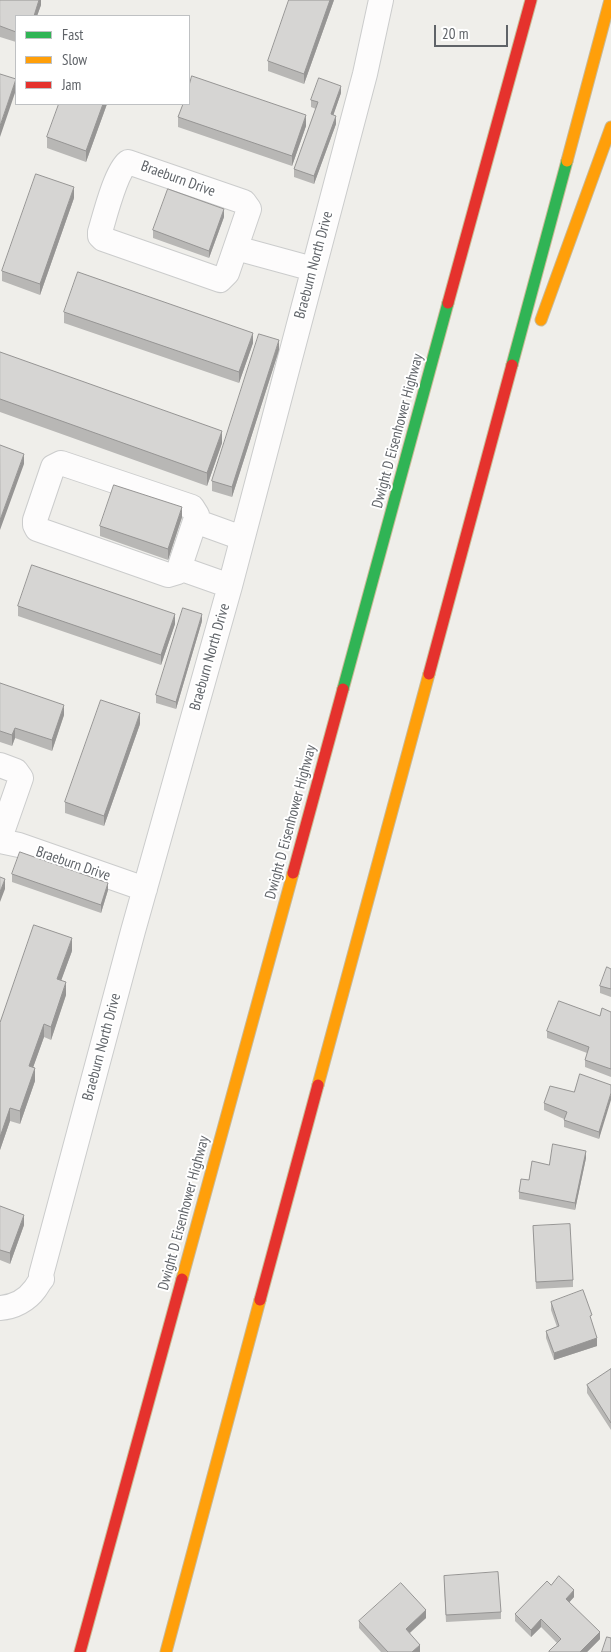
<!DOCTYPE html>
<style>
body{margin:0}
#map{position:relative;width:611px;height:1652px;overflow:hidden;background:#efeeea;font-family:"PT Sans Narrow",sans-serif}
canvas{display:block}
.legend{position:absolute;left:15px;top:15px;width:175px;height:90px;box-sizing:border-box;background:#fff;border:1px solid #bfc1c3;margin:0;padding:6px 9px;list-style:none;font-size:15px;color:#5f6368}
.legend li{display:flex;align-items:center;gap:10px;height:25px}
.legend b{width:25px;border:1px solid #bfc1c3}
.scale{position:absolute;left:434px;top:25px;width:74px;height:22px;box-sizing:border-box;border:2px solid #5f6368;border-top:0;padding-left:6px;font-size:15px;line-height:18px;white-space:nowrap;color:#5f6368;-webkit-text-stroke:4px #fff;paint-order:stroke}
</style>
<div id="map">
<canvas width="611" height="1652"></canvas>
<ul class="legend">
<li><b style="height:6px;background:#30b455"></b>Fast</li>
<li><b style="height:6px;background:#ff9f0a"></b>Slow</li>
<li><b style="height:6px;background:#e5322d"></b>Jam</li>
</ul>
<div class="scale">20 m</div>
</div>
<script>
const c = document.querySelector('canvas').getContext('2d');
c.lineJoin = 'round';
function trace(path, color, width, dash) {
  c.strokeStyle = color;
  c.lineWidth = width;
  c.lineCap = dash ? 'butt' : 'round';
  c.setLineDash(dash || []);
  c.stroke(path);
}
function fill(path, color) {
  c.fillStyle = color;
  c.fill(path, 'evenodd');
}
function write(font, color, halo, rows, align = 'center') {
  c.font = font + ' "PT Sans Narrow",sans-serif';
  c.lineWidth = 4;
  c.setLineDash([]);
  c.textBaseline = 'middle';
  c.strokeStyle = halo;
  c.fillStyle = color;
  for (const [text, x, y, turn = 0] of rows) {
    c.save();
    c.translate(x, y);
    c.rotate((+turn || 0) * Math.PI / 180);
    c.textAlign = isNaN(turn) ? turn : align;
    if (halo) c.strokeText(text, 0, 0);
    c.fillText(text, 0, 0);
    c.restore();
  }
}
const street = new Path2D(`
 M128,162l116,40 5,7 -22,64 -7,7 -117,-41 -3,-3v-4c5,-17 16,-61 28,-70z
 M236,248l77,21
 M61,463l131,44 5,8 -19,57 -10,3 -131,-46 -2,-4v-5l18,-53z
 M195,521l47,17
 M179,568l51,18
 M0,765l16,6 5,7 -21,60
 M0,841l19,4 126,44
 M0,1308c14,-1 27,-8 35,-19 3,-4 4,-7 7,-10l-1,-4 92,-344 97,-345 135,-512 16,-74`);
const fast = new Path2D(`
 M512,365l55,-204
 M343,689l105,-386`);
const slow = new Path2D(`
 M567,161l43,-161
 M541,320l70,-193
 M318,1085l111,-411
 M182,1279l111,-406
 M166,1652l94,-352`);
const jam = new Path2D(`
 M448,303l83,-303
 M429,674l83,-309
 M293,873l50,-184
 M260,1300l58,-215
 M80,1652l102,-373`);
trace(street, '#cbcccc', 26);
trace(fast, '#c8b996', 13);
trace(slow, '#c8b996', 13);
trace(jam, '#c8b996', 13);
trace(street, '#fdfcfc', 24);
trace(fast, '#30b455', 11);
trace(slow, '#ff9f0a', 11);
trace(jam, '#e5322d', 11);
fill(new Path2D(`
 M0,0h41v5l-4,11h-21v26l-16,-5z
 M334,0l-30,84 -36,-13v-10z
 M341,93l-8,22 3,9 -22,60 -20,-7v-8l22,-60 -5,-2v-7z
 M107,104l-21,58 -39,-14v-11z
 M178,117l128,9 -14,40 -114,-39z
 M74,198l-34,97 -38,-14v-10z
 M224,217l-15,41 -56,-20v-8z
 M64,312l189,31 -14,40 -175,-60z
 M279,350l-47,147 -20,-6v-10z
 M0,352l222,91 -15,43 -207,-74z
 M182,517l-14,43 -68,-24v-10z
 M18,606l157,18 -14,41 -143,-49z
 M202,621l-26,88 -20,-6v-8z
 M0,683l64,32 -12,36 -37,-13 -3,8 -12,-4z
 M140,724l-36,102 -39,-13v-11z
 M12,874l96,16 -7,23 -89,-31z
 M72,951l-11,29 5,15 -15,45 -7,-3 -11,30 2,14 -15,43 -10,-3 -10,29v-127z
 M611,969v28l-11,-4v-7z
 M611,1012v65l-26,-10v-7l2,-7 -40,-15v-7l53,-15z
 M611,1085l-12,54 -35,-12v-8l-20,-9v-7l30,-11z
 M586,1158l-11,52 -56,-11v-7l10,-12 20,-15z
 M0,1206l24,19 -14,39 -10,-4z
 M533,1226l40,54v7l-37,2z
 M551,1302l41,21 5,23 -43,14 -8,-22v-7l11,-4 -6,-17z
 M611,1369v61l-24,-37v-8z
 M444,1583l57,29v7l-55,3z
 M551,1585l23,12 -5,5 31,37 -13,13h-38l8,-9 -16,-16 -10,10 -16,-16v-7z
 M426,1618l-16,15 10,19h-39l-22,-24v-7z`), '#b8b7b5');
fill(new Path2D(`
 M39,0h2v5l-4,11h-3z
 M330,0h4l-30,84v-10z
 M16,79v11l-16,47v-11z
 M341,86v7l-10,29v-8z
 M103,104h4l-21,58v-11z
 M306,115v11l-14,40v-10z
 M336,116v8l-22,60v-8z
 M74,187v11l-34,97v-11z
 M224,209v8l-15,41v-7z
 M253,333v10l-14,40v-11z
 M279,340v10l-47,147v-10z
 M222,431v12l-15,43v-13z
 M24,454v10l-24,66v-10z
 M182,507v10l-14,43v-11z
 M175,614v10l-14,41v-10z
 M202,614v7l-26,88v-7z
 M64,705v10l-12,36v-11z
 M140,713v11l-36,102v-10z
 M15,728v10l-3,8v-11z
 M5,879v10l-5,13v-10z
 M108,883v7l-7,23v-8z
 M72,938v13l-15,41v-13z
 M66,982v13l-15,45v-13z
 M44,1024v13l-15,42v-13z
 M35,1068v13l-15,43v-13z
 M611,1093v7l-12,39v-7z
 M10,1108v13l-10,29v-13z
 M586,1151v7l-11,52v-7z
 M24,1215v10l-14,39v-11z
 M597,1338v8l-43,14v-7z
 M574,1590v7l-8,9v-7z
 M426,1610v8l-20,18v-7z
 M541,1619v8l-10,10v-7z
 M600,1632v7l-13,13h-7z
 M420,1645v7h-8z`), '#969594');
const building = new Path2D(`
 M0,0h39l-5,16h-18v16l-16,-6z
 M289,0h41l-26,74 -36,-13z
 M0,74l16,5 -16,47z
 M192,76l114,39 -14,41 -114,-39 5,-13h6v-18z
 M319,78l22,8 -10,28 5,2 -22,60 -20,-7 24,-67 -7,-2z
 M59,104h44l-17,47 -39,-14z
 M36,174l38,13 -34,97 -38,-13z
 M168,189l56,20 -15,42 -56,-21z
 M78,272l175,61 -14,39 -175,-60z
 M259,334l20,6 -47,147 -20,-6z
 M0,352l222,79 -15,42 -207,-74z
 M0,445l24,9 -24,66z
 M114,485l68,22 -14,42 -68,-23z
 M32,565l143,49 -14,41 -143,-49z
 M183,608l19,6 -26,88 -20,-7z
 M0,683l64,22 -12,35 -37,-12 -3,7 -12,-4z
 M101,700l39,13 -36,103 -39,-14z
 M20,852l88,31 -7,22 -89,-31z
 M0,877l5,2 -5,13z
 M34,925l38,13 -15,41 9,3 -15,45 -7,-3 -15,42 6,2 -15,43 -10,-3 -10,29v-114z
 M607,967l4,2v20l-11,-3z
 M559,1001l41,15 2,-8 9,4v57l-26,-9 4,-13 -42,-16z
 M580,1074l31,11v8l-12,39 -35,-12 3,-8 -23,-9 6,-17 24,6z
 M553,1144l33,7 -11,52 -56,-11 2,-13 8,1 3,-19 17,4z
 M0,1206l24,9 -14,38 -10,-3z
 M570,1224l3,56 -37,2 -3,-56z
 M583,1290l9,25 -2,1 7,22 -43,15 -8,-22 13,-5 -8,-24z
 M611,1369v54l-24,-38z
 M498,1572l3,40 -55,3 -2,-39z
 M559,1576l15,14 -8,9 34,33 -20,20h-31v-1l12,-12 -20,-20 -10,11 -16,-16 32,-33 4,4z
 M401,1583l25,27 -20,19 14,16 -8,7h-24l-29,-31z
 M607,1637l4,1v14h-9z`);
fill(building, '#d6d5d3');
trace(building, '#969594', 1);
write('15px', '#5f6368', '#fff', [
 ["Braeburn Drive",178,179,20],
 ["Braeburn North Drive",314,265,-75],
 ["Dwight D Eisenhower Highway",398,431,-75],
 ["Braeburn North Drive",210,657,-74],
 ["Dwight D Eisenhower Highway",291,822,-75],
 ["Braeburn Drive",73,864,19],
 ["Braeburn North Drive",102,1047,-75],
 ["Dwight D Eisenhower Highway",184,1213,-75]
]);
</script>
